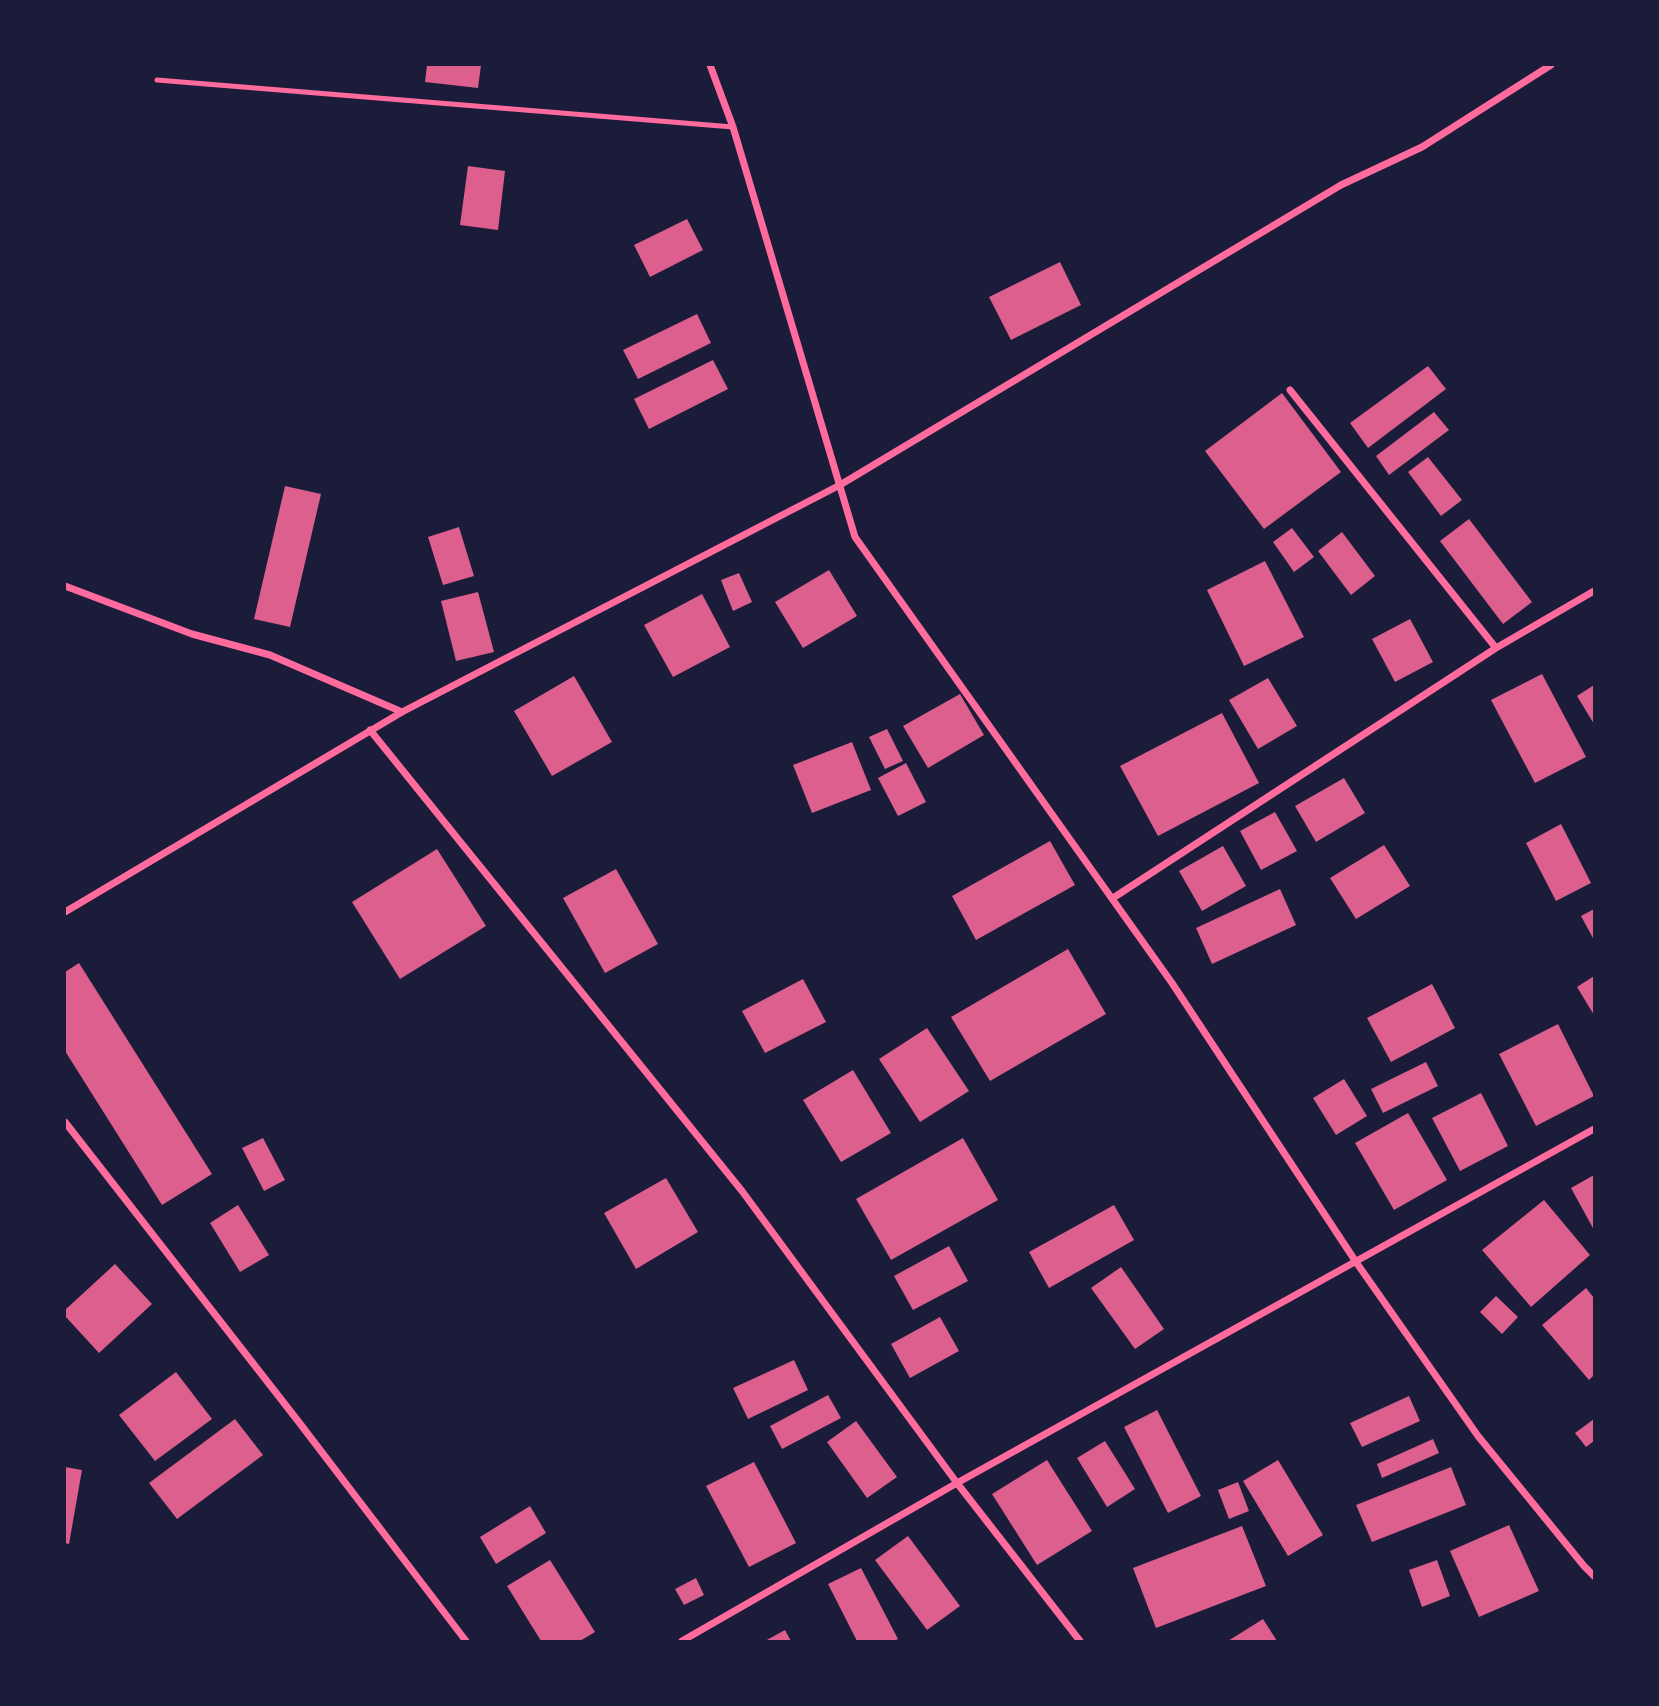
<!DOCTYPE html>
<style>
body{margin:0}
#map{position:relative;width:1659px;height:1706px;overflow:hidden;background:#1b1b3a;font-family:Quicksand,sans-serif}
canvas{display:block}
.frame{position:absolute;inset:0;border:66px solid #1b1b3a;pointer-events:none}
</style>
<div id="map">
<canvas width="1659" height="1706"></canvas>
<div class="frame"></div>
</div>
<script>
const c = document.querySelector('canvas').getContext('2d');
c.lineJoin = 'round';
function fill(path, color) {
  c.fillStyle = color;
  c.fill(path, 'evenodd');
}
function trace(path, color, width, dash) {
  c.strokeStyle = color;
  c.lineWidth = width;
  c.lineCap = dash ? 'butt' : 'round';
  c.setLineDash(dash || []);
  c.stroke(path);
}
fill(new Path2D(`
 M427,65h54l-3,23 -53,-6z
 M468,166l37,5 -7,59 -38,-5z
 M687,219l16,31 -53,27 -16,-32z
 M1060,262l21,43 -70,35 -22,-43z
 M697,314l14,29 -73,36 -15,-29z
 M713,360l15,29 -79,40 -15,-30z
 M1428,366l18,23 -78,59 -18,-25z
 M1282,393l59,79 -77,57 -59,-78z
 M1434,412l15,18 -60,45 -13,-19z
 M1428,457l34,43 -21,16 -33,-44z
 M285,486l36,8 -31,133 -36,-8z
 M1469,519l63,83 -29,22 -63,-83z
 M459,527l15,49 -31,9 -15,-48z
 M1292,528l22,29 -20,15 -21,-30z
 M1342,532l33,44 -24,19 -33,-44z
 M1265,561l39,76 -60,29 -37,-76z
 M829,570l28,46 -54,32 -28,-46z
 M739,573l13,29 -19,9 -12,-31z
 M478,592l16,60 -38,9 -15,-60z
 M702,594l28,53 -57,30 -29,-52z
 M1410,619l23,43 -38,20 -23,-43z
 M1542,674l44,83 -51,26 -44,-83z
 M574,676l38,66 -60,34 -38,-65z
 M1268,678l29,48 -39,23 -29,-49z
 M1594,685v39l-17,-28z
 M960,694l24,41 -56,33 -25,-42z
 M1222,713l37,70 -101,53 -38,-70z
 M887,729l16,32 -18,8 -16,-32z
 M852,742l19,48 -59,23 -19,-48z
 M906,763l20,39 -28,14 -20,-38z
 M1344,778l21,35 -49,29 -21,-36z
 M1275,812l22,39 -36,19 -21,-39z
 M1561,824l30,59 -35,18 -30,-58z
 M1050,841l25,44 -99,55 -24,-44z
 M1384,845l26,41 -54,33 -26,-41z
 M1223,846l23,40 -44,25 -23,-40z
 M437,849l49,77 -86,53 -48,-77z
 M616,869l42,75 -53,29 -42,-75z
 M1280,889l16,36 -84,39 -16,-36z
 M1594,909v31l-13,-24z
 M1068,949l38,65 -116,67 -39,-64z
 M79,963l133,211 -50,31 -97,-154v-79z
 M1594,976v39l-17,-28z
 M803,979l23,43 -61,31 -23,-42z
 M1432,984l23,44 -64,34 -24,-44z
 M1558,1024l36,72 -58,30 -37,-72z
 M927,1028l42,63 -49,31 -41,-63z
 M1426,1062l12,24 -55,27 -12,-24z
 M853,1070l38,63 -50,29 -38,-62z
 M1344,1079l23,37 -31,19 -23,-37z
 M1481,1093l27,53 -48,25 -28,-53z
 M1408,1113l39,67 -53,30 -39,-67z
 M263,1138l22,42 -21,11 -22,-43z
 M963,1138l35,62 -107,60 -35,-61z
 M1594,1175v55l-23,-42z
 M666,1178l32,54 -62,37 -32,-56z
 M1544,1200l46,55 -59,52 -49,-57z
 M238,1205l31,50 -29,17 -30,-49z
 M1114,1205l20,35 -85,48 -20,-36z
 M949,1246l19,35 -55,29 -19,-34z
 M115,1264l37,40 -53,49 -34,-37v-6z
 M1121,1267l43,62 -29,20 -44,-61z
 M1586,1288l8,10v77l-5,5 -47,-55z
 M1496,1296l22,21 -16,17 -22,-22z
 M940,1317l19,34 -49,27 -19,-34z
 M794,1360l14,30 -60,29 -15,-31z
 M176,1372l36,47 -57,42 -36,-46z
 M828,1395l13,23 -59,31 -12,-23z
 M1409,1396l11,25 -58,26 -12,-24z
 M1157,1410l44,86 -33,17 -44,-86z
 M235,1419l28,36 -86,64 -28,-36z
 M1594,1419v22l-8,6 -11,-14z
 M856,1421l41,56 -30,21 -40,-56z
 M1433,1439l6,14 -57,25 -5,-14z
 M1105,1441l30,48 -28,18 -30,-49z
 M1047,1460l45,71 -55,34 -45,-71z
 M1278,1460l45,75 -35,21 -45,-75z
 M754,1462l42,81 -47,24 -43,-81z
 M65,1467l17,3 -13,74 -4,-1z
 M1451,1467l15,38 -94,37 -16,-37z
 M1238,1482l11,29 -20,8 -11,-29z
 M530,1506l16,27 -50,31 -16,-27z
 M1509,1525l30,66 -60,26 -29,-66z
 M1242,1526l24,60 -110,42 -23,-60z
 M908,1536l52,70 -33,24 -52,-70z
 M550,1560l45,72 -15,9h-39l-34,-55z
 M1437,1560l13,36 -28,11 -13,-37z
 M861,1568l37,71 -4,2h-37l-29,-57z
 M696,1578l8,17 -20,10 -9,-16z
 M1263,1619l14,22h-49z
 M785,1630l6,11h-26z`), '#dd5f8e');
trace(new Path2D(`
 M157,80l576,47`), '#ff6b9d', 5);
trace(new Path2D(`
 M710,65l23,62 122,410 317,446 184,279 122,174 106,130 10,10
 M1290,390l206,258
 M65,586l127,48 78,21 132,57
 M370,730l372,461 215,292 123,158
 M1113,898l383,-250 98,-57
 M65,912l337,-200 438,-227 501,-300 81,-38 129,-82
 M65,1122l233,299 168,220
 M682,1641l275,-158 637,-354`), '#ff6b9d', 7);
</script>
